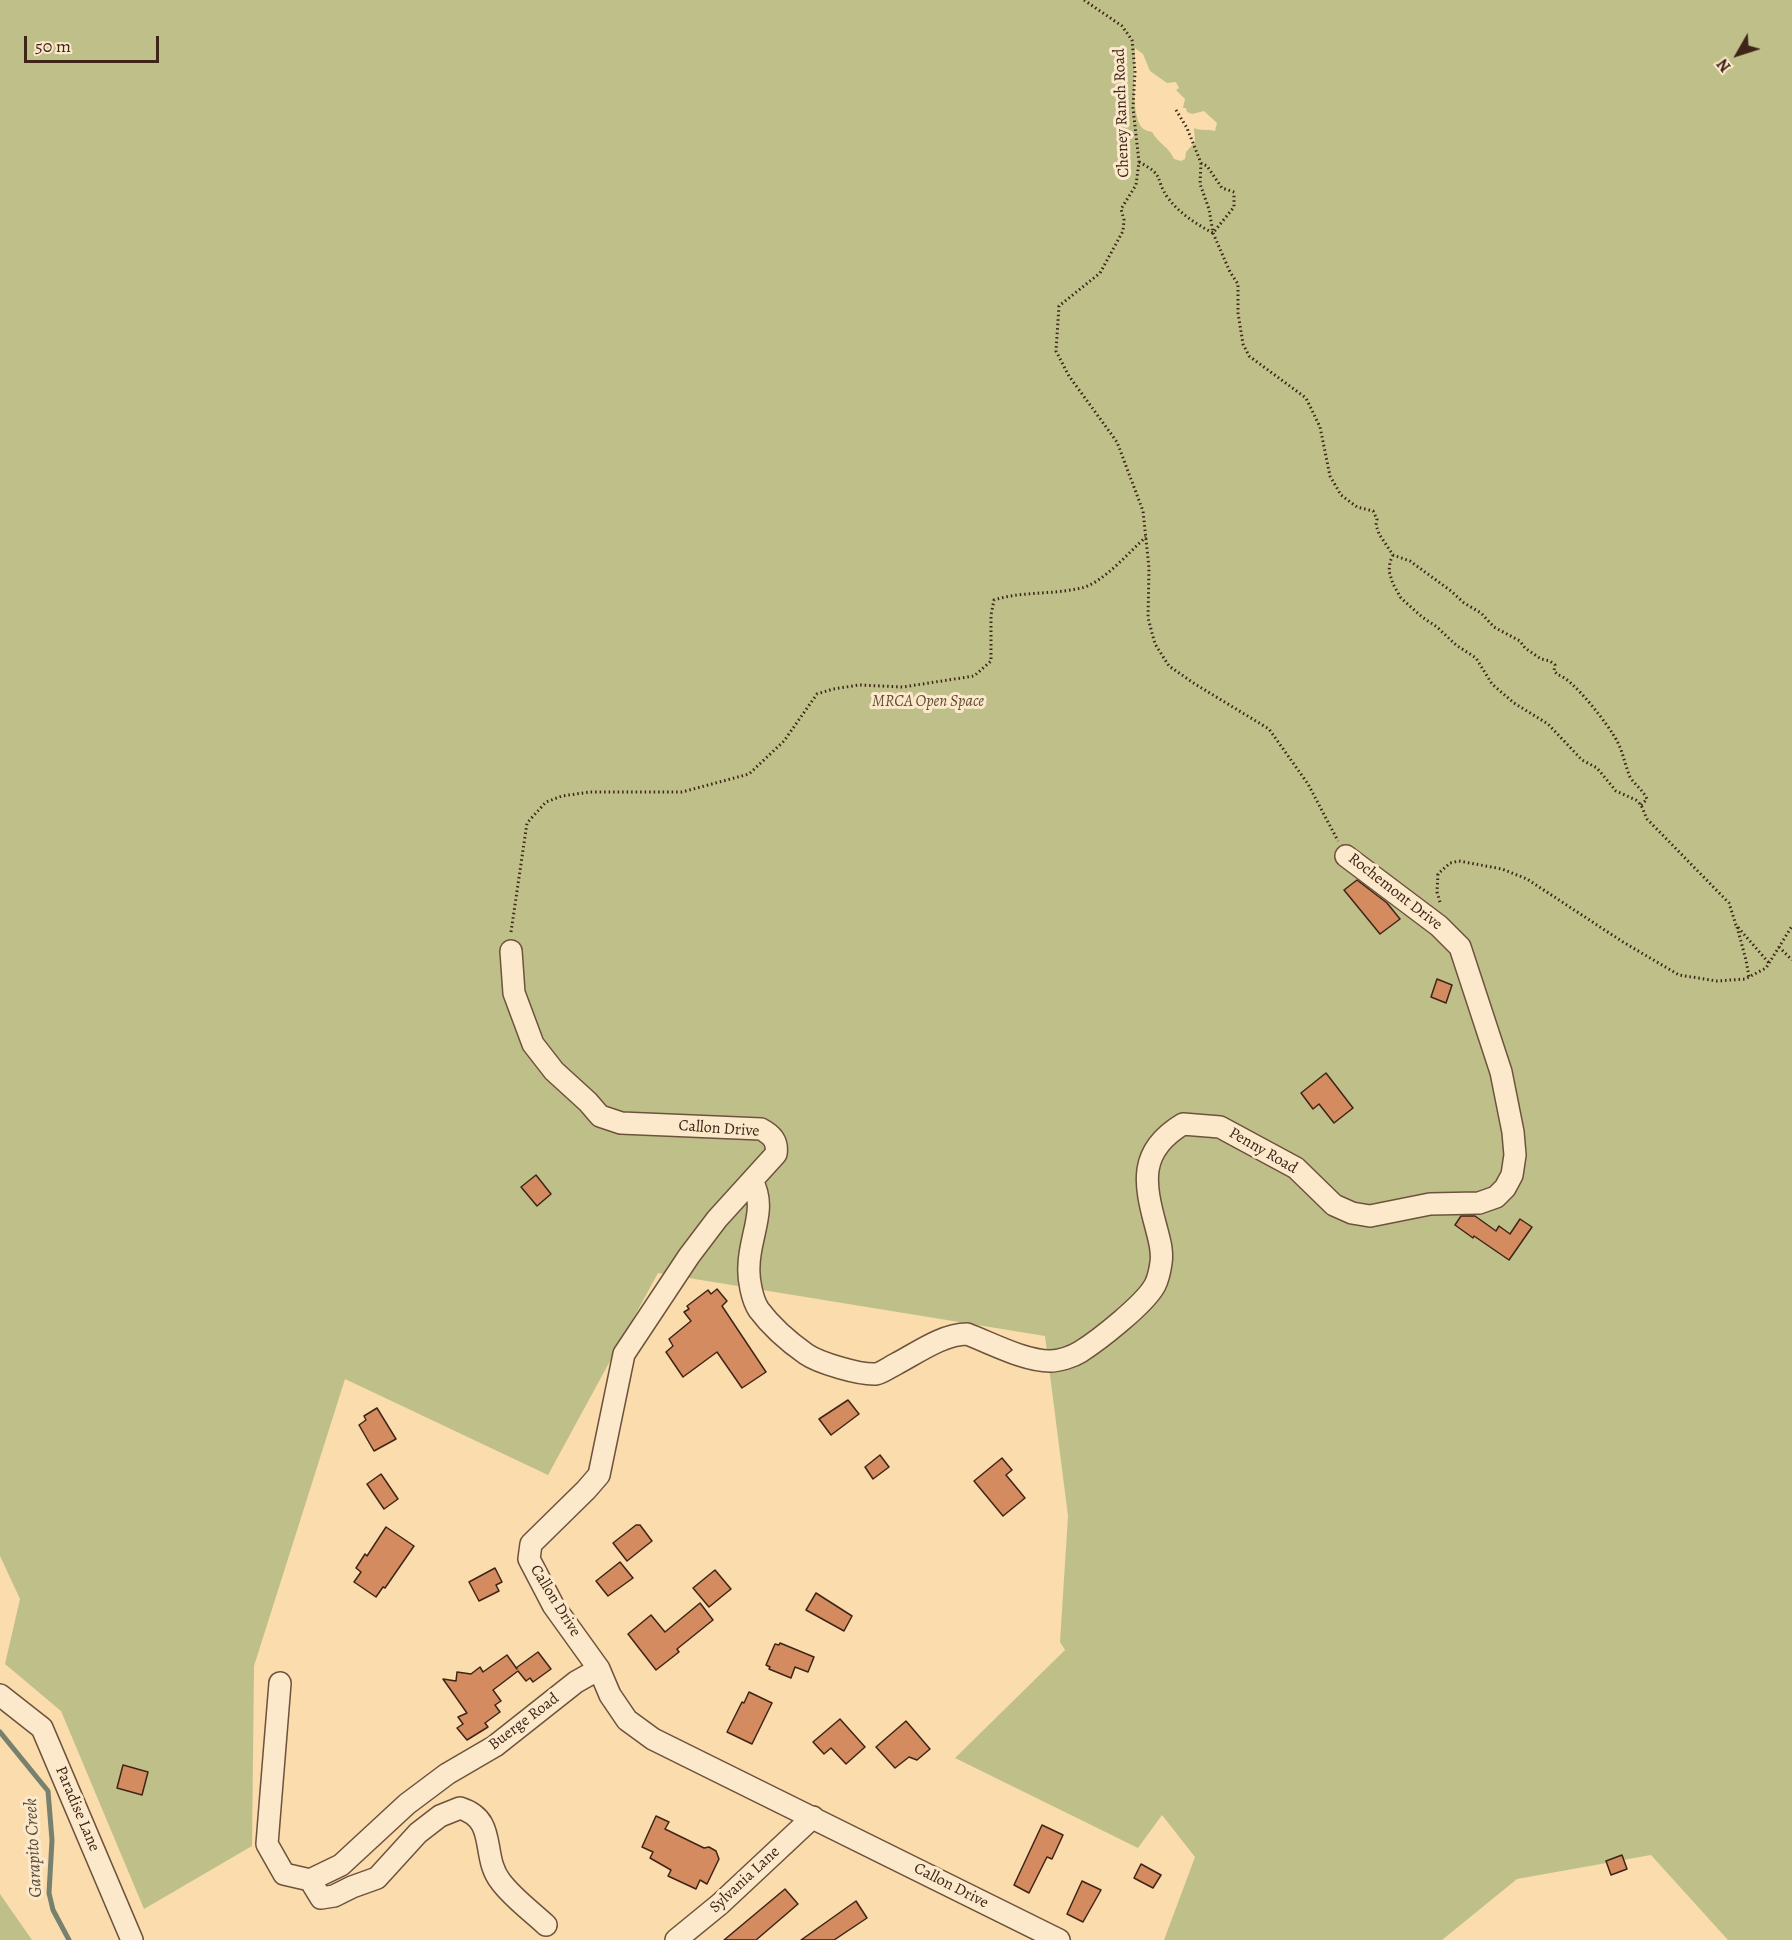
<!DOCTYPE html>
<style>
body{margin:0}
#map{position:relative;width:1792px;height:1940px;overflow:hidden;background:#fadcad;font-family:Alegreya,serif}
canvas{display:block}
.north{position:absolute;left:1708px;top:24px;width:60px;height:60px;-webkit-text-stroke:4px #fce8ca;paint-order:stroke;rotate:231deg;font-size:16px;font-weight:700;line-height:24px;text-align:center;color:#3e2518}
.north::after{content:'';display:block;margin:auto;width:21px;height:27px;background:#3e2518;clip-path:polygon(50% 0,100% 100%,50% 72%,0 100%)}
.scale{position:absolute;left:24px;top:36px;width:135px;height:27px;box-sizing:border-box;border:3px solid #3e2518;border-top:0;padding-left:8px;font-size:18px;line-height:21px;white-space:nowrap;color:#3e2518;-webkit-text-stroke:4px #fce8ca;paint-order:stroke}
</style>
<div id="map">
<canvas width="1792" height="1940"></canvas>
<div class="north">N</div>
<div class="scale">50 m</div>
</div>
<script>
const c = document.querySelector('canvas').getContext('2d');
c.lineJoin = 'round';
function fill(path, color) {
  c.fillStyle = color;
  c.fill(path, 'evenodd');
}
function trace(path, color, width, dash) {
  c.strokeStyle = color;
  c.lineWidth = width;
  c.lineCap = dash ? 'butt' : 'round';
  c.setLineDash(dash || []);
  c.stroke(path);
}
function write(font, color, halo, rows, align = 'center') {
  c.font = font + ' Alegreya,serif';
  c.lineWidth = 6;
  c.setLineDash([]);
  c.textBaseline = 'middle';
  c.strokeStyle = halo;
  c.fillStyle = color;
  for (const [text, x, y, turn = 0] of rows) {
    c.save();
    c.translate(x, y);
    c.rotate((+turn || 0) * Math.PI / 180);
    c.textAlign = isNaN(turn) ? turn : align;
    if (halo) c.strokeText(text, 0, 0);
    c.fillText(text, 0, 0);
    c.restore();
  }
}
fill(new Path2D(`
 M0,0h1792v1940h-64l-77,-85 -134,24 -75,61h-278l31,-83 -33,-42 -24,33 -183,-90 110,-108 -5,-8 8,-126 -23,-180 -387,-63 -110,202 -203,-96 -91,287 -2,180 -108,63 -83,-198 -56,-47 15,-65 -20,-43zM1135,48l8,6 7,17 17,12 9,-1 3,6 -3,2 9,9 -2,9h3l1,4 5,2 12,-3 13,12 -2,8c-7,-2 -14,0 -21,-3l1,14 -9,10 -1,7 -4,2 -7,-2c-5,-12 -16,-16 -22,-27 -4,-1 -9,-2 -12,-7 -9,-18 -5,-57 -5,-77z
 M0,1894l32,46h-32z`), '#bfc089');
trace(new Path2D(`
 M0,1732l48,59 4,49 -3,53 4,17 16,30`), '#78806e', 5);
const building = new Path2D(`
 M1357,880l30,23 13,16 -20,15 -36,-44z
 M1437,979l15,6 -6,18 -15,-6z
 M1326,1073l27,35 -19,15 -15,-19 -6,5 -12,-16z
 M536,1175l15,19 -14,12 -16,-19z
 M1461,1216h14l21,15 3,-5 11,8 10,-15 12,8 -23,33 -35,-24 -1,2 -18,-13z
 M717,1289l10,12 -5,5 44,66 -24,16 -25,-36 -34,25 -17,-25 7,-6 -4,-7 22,-18 -7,-9 5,-3 -2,-3 21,-16 3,4z
 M848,1400l11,14 -28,21 -12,-16z
 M377,1408l19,31 -22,12 -15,-26 7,-5 -2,-4z
 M880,1455l9,12 -16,12 -8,-12z
 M1002,1458l10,12 -6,5 19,23 -22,18 -29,-35z
 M381,1474l17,25 -14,10 -17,-25z
 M636,1525h4l12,16 -25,20 -14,-18z
 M386,1527l28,19 -29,42 -2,-1 -7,10 -22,-15 7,-10 -5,-4 9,-14 2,2z
 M620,1562l13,16 -25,18 -12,-15z
 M495,1568l7,14 -6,3 3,6 -20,10 -10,-19z
 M715,1570l16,19 -22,18 -16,-19z
 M816,1593l36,23 -8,15 -38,-21z
 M700,1603l13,17 -36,29 2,3 -23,18 -28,-36 23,-19 14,17z
 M780,1643l34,14 -6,15 -13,-5 -4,11 -22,-9 1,-2 -4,-2 9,-21 4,1z
 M538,1652l13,17 -18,13 -3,-4 -4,3 -8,-10 -25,19 8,11 -6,4 5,7 -15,11 3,4 -21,13 -10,-12 6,-4 -5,-7 9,-4 -24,-34 13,2 1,-9 14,2 9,-7 3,5 24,-17 10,14 -1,-1z
 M749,1692l23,11 -20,41 -25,-12 15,-30 2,1z
 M840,1719l25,28 -19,17 -15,-16 -7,6 -11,-12z
 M906,1721l24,28 -13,11 -8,-3 -14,11 -19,-21z
 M123,1765l25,7 -6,23 -25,-7z
 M656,1816l13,6 -4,7 39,19 5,-1 7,4 3,8 -12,25 -7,-4 -4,9 -28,-13 3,-6 -21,-12 3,-6 -11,-5z
 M1042,1825l21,10 -11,24 -5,-2 -18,36 -15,-8z
 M1622,1855l5,14 -16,6 -5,-14z
 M1141,1864l20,11 -8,13 -19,-10z
 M1082,1881l19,9 -18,32 -16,-8z
 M785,1889l13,15 -42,36h-32z
 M856,1901l11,17 -33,22h-33z`);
fill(building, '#d48b5f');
trace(building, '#3e2518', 1.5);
const minor = new Path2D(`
 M511,951l3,42 19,51 21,27 34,31 12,14 21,7 140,6c11,6 17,12 15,25l-59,65 -28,37 -65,98 -25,121 -13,15 -55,54 -2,15 24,46 46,64 11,26 17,25 26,19 406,201
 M752,1181c16,27 -3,56 -3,85 -1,12 3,34 10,44 12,16 30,32 47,44 13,9 54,21 70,20 6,-1 14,-7 20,-10 21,-11 47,-30 71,-30 24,9 57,27 83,27 9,0 22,-4 30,-9 19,-12 65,-48 75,-67 3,-6 5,-15 6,-22 2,-13 -2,-24 -5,-36 -12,-44 -18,-76 27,-103l37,3 76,41 38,37 18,8 18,3 60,-12 49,-1 17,-6 9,-9 7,-13 3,-20 -2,-23 -12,-60 -41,-125 -21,-21 -93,-70
 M280,1683l-13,161 17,30 26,6 31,-15 66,-61 40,-30 48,-28 81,-64 23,-13
 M0,1695l42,33 90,212
 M310,1880l11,18 13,-2 18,-9 25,-9 41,-45 22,-17 20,-8c39,12 20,48 41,74 12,16 30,29 45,43
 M676,1940l44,-36 93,-87`);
trace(minor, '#6d533d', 24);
trace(new Path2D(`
 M1084,0l38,26 10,14 3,32 -2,36 6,54 -3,23 -15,24 3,11 -1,11 -23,42 -41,33 -3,45 13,25 48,66 26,69 6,57 -1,50 7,26 14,22 26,18 74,45 39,55 30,57
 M1176,110l11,18 14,35 6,3 15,22 15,5
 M1139,162c27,14 15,16 29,36 11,15 28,26 45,35l21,-26v-14
 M1201,163l-1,21 9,25 4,24 17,39 8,12v29l5,31 6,12 57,42 14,29 10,49 11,19 16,12 16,4 4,8 -1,6 3,9 14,21 17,6 41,30 13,12 17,10 13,14 26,14 5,7 16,11 9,2 5,4 -1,6 4,4c14,2 52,52 59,66 6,11 8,24 13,36 5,8 13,13 17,22l-6,6
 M1393,555l-3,7 -1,9 4,13 8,14 21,19 15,10 19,18 20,13 16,26 22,19 34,21 34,36 15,8 19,23 20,9 5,5 6,14 82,84 7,22 33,38
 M1440,902l-3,-10 1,-18 12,-11 9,-2 43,8 25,10 96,63 56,33 38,6 28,-2 21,-11 26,-42
 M1737,927l9,33 3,17
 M511,932l16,-109 19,-21 16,-6 28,-4h92l67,-18 35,-33 33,-47 16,-5 26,-4 44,2 71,-11 17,-15v-46l3,-15c28,-9 58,-5 87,-12 21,-4 48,-36 65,-51
 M1779,947l13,13`), '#3e2518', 3, [1.5, 3]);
trace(minor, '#fce8ca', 21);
write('16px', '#3e2518', '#fce8ca', [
 ["Cheney Ranch Road",1122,113,-92],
 ["Rochemont Drive",1395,892,38],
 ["Callon Drive",719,1129,4],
 ["Penny Road",1263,1151,30],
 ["Callon Drive",555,1601,58],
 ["Buerge Road",524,1722,-37],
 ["Paradise Lane",77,1809,67],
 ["Sylvania Lane",745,1880,-43],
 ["Callon Drive",951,1886,27]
]);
write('italic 16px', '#5e4c34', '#fce8ca', [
 ["MRCA Open Space",928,702]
]);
write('italic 18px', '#564b3c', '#fce8ca', [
 ["Garapito Creek",34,1848,-93]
]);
</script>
